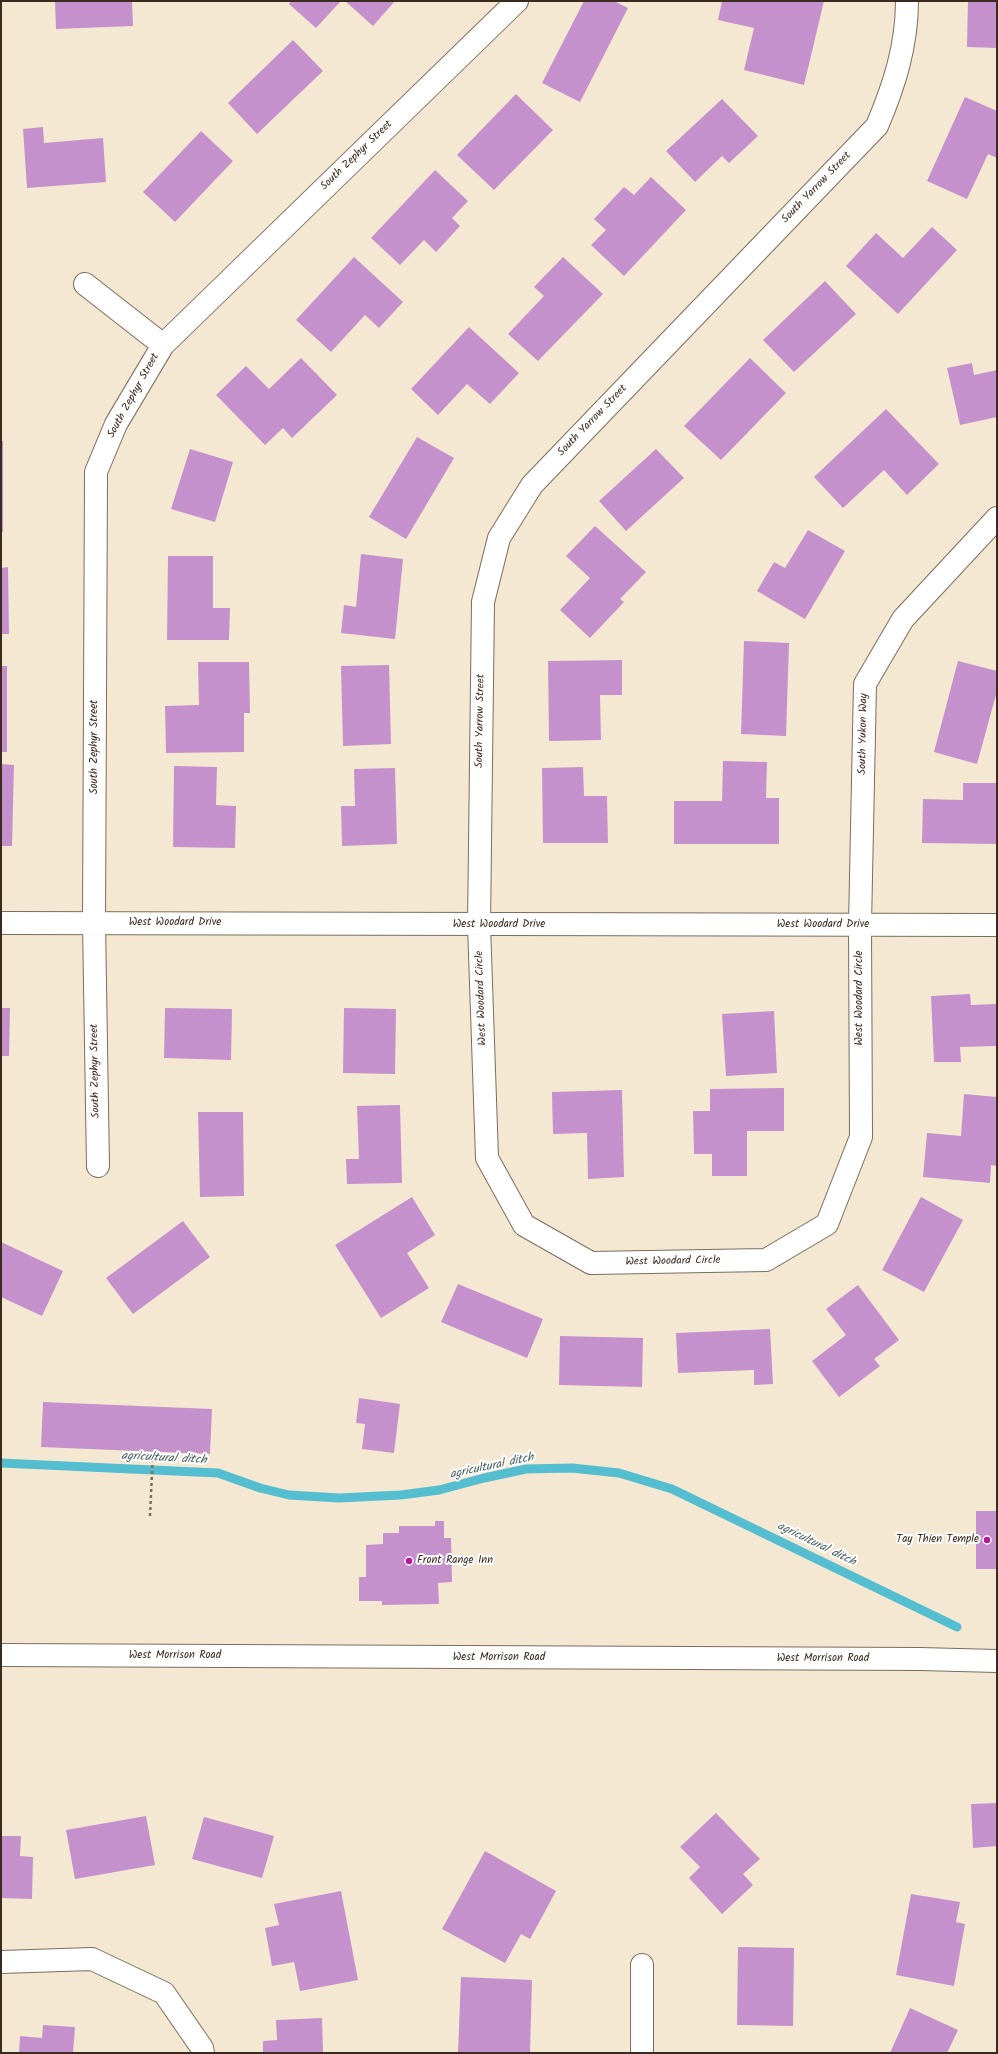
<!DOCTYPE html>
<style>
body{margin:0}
#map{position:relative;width:998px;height:2054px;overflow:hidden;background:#f5e8d2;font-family:Kalam,sans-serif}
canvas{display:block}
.frame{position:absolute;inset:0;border:2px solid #3b2a1e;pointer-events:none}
</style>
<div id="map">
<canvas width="998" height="2054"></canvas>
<div class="frame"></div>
</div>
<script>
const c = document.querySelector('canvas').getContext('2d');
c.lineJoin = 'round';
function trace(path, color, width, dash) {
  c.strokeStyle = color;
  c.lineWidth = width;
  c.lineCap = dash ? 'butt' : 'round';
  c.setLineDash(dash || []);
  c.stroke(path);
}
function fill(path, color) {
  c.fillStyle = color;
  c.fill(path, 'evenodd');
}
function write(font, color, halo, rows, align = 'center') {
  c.font = font + ' Kalam,sans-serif';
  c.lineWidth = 4;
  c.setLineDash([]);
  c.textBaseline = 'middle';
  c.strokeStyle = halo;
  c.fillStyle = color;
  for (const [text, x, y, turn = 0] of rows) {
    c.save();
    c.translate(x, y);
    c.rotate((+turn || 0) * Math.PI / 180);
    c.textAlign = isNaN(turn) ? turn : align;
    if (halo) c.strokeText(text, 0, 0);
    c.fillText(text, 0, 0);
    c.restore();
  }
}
trace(new Path2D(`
 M1,1463l217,10 42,15 29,7 50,3 62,-3 38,-5 45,-12 42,-9 46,-1 47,5 53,16 285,138`), '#54bed0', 9);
fill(new Path2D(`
 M55,1h77l1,25 -77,3z
 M291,1h50l-25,27 -27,-24z
 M345,1h50l-22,25z
 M584,1h30l14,7 -48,94 -38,-19z
 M722,1h102l-20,84 -60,-15 10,-42 -36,-8z
 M968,1h29v47l-30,-1z
 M293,40l30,31 -66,63 -29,-31z
 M516,94l37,36 -59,60 -37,-35z
 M965,97l32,14v47l-9,-4 -21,45 -40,-18z
 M722,99l36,37 -29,27 -7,-7 -27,26 -29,-31z
 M43,127l1,16 59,-5 3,44 -79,6 -4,-59z
 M201,131l32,30 -58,61 -32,-30z
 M435,170l33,31 -16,17 8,8 -24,26 -12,-12 -24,25 -29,-27z
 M651,177l35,33 -62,66 -33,-31 15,-15 -12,-11 30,-32 10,8z
 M932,227l25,23 -59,64 -52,-48 30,-33 27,25z
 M354,257l49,45 -24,26 -14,-13 -34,37 -35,-32z
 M563,257l40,37 -65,67 -30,-27 36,-38 -10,-9z
 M825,281l31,33 -62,58 -31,-32z
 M469,327l50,46 -29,31 -23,-20 -29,31 -27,-26z
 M301,358l36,37 -45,43 -9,-10 -18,17 -49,-50 30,-29 23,23z
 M750,358l36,35 -65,67 -37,-34z
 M972,363l2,12 23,-5v47l-37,8 -13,-57z
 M886,409l53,55 -32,31 -23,-25 -41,38 -29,-31z
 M417,437l37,21 -48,81 -37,-22z
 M1,441h2v91h-2z
 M190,449l43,13 -18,60 -44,-13z
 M656,449l28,29 -58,53 -27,-30z
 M595,526l51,46 -26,27 4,3 -34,36 -30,-28 30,-32 -24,-22z
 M808,530l37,21 -40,68 -48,-28 17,-29 11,6z
 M361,554l42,5 -8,80 -54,-6 3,-28 12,2z
 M168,556h45v52h17l-1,32h-62z
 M8,567l1,67h-8v-66z
 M744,641l45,2 -3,93 -45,-2z
 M622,660v35h-22l1,45 -52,1 -1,-80z
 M958,661l39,10v20l-20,73 -43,-12z
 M198,662h51l1,51h-6v39l-78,1 -1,-47 34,-1z
 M389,665l2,79 -48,2 -2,-80z
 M1,666h6v86h-6z
 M723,761l44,1 -1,36h13v46h-105v-43h48z
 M1,764l13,1 -2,81h-11z
 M174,766l43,1 -1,38 20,1 -1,42 -62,-1z
 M583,767l1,29h23l1,47h-65l-1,-75z
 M395,768l2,76 -55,2 -1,-40h14l-1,-37z
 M963,783h34v61l-75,-1 1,-44 40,1z
 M970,994l1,11 26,-1v42l-37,1 1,15h-27l-3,-66z
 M1,1008h9l-1,48h-8z
 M165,1008l67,1 -1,51 -67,-2z
 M344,1008l52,1 -1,65 -52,-1z
 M774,1011l3,62 -51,3 -4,-62z
 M784,1088v43h-37v45h-35v-22h-18l-1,-43h17v-22z
 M622,1090l2,87 -36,2 -1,-46 -34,1 -1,-42z
 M964,1094l33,3v69l-6,-1 -1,18 -67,-6 4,-44 34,3z
 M400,1105l2,78 -55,1 -1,-25h13l-2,-53z
 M198,1112h45l1,84 -44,1z
 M412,1197l23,38 -28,18 22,35 -48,30 -46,-73z
 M921,1197l42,23 -39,72 -42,-22z
 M183,1221l27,36 -77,57 -27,-36z
 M1,1242l62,29 -21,45 -41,-19z
 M458,1284l85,35 -16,39 -86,-36z
 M858,1285l41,55 -25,19 6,7 -41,31 -27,-36 34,-26 -20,-26z
 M770,1329l3,55 -19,1v-15l-76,3 -2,-40z
 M560,1336l83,2 -1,49 -83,-2z
 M359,1398l41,6 -6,49 -32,-4 3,-25 -9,-1z
 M43,1402l169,7 -2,45 -169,-7z
 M976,1511h21v58h-21z
 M435,1521h9v17h7l1,44 -14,1 1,21 -57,1v-4h-23v-24h7v-32l17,-1v-11h16v-7h36z
 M997,1803v43l-24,2 -2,-44z
 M716,1813l44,46 -17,15 10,11 -31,29 -33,-36 11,-11 -20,-20z
 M146,1816l9,49 -80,14 -9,-49z
 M204,1817l70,19 -12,42 -70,-19z
 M1,1836h20l-1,20 13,1 -1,42 -31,-1z
 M485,1851l71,40 -26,48 -9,-5 -16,29 -63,-34z
 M341,1891l17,89 -58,11 -6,-29 -22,4 -7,-38 14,-3 -5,-21z
 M911,1894l49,8 -4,20 9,2 -11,62 -58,-11z
 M738,1947l56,1 -1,78 -56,-1z
 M461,1977l71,3 -2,73h-72z
 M910,2008l48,22 -11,23h-57z
 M322,2018l1,35h-60v-12l14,-1 -1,-20z
 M43,2025l32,2 -2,26h-54l1,-17 22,2z`), '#c591cc');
const minor = new Path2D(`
 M907,1c0,45 -13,85 -30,125l-345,359 -33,53 -16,64 -4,323 8,233 37,67 67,38 175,-3 61,-36 34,-87 -1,-212 5,-241 38,-65 94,-101
 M85,284l78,61
 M1,923l996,2
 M98,1166l-4,-243 2,-451 20,-48 47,-79 354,-344
 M1,1962l91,-3 72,34 38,55 1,5
 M642,1965v88`);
const tertiary = new Path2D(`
 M1,1655l919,4 77,2`);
trace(minor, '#7c6c5d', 24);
trace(tertiary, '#7c6c5d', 24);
trace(new Path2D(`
 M150,1516l3,-64`), '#7c6c5d', 2.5, [3, 3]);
trace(minor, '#fff', 22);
trace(tertiary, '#fff', 22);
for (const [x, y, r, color] of [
 [987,1540,4,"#b5179e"],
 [409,1561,4,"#b5179e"]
]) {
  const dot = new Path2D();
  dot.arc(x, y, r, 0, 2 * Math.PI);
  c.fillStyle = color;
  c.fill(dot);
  trace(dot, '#fff', 1.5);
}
write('11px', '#3b2a1e', '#fff', [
 ["South Zephyr Street",357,156,-44],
 ["South Yarrow Street",817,188,-46],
 ["South Zephyr Street",134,396,-61],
 ["South Yarrow Street",593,421,-46],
 ["South Yarrow Street",481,721,-89],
 ["South Yukon Way",864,734,-89],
 ["South Zephyr Street",95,747,-90],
 ["West Woodard Drive",175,923],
 ["West Woodard Drive",499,925],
 ["West Woodard Drive",823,925],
 ["West Woodard Circle",482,998,-92],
 ["West Woodard Circle",860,998,-90],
 ["South Zephyr Street",96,1071,-91],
 ["West Woodard Circle",673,1262,-1],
 ["West Morrison Road",175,1656],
 ["West Morrison Road",499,1658],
 ["West Morrison Road",823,1659]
]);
write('11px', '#3b2a1e', '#fff', [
 ["Tay Thien Temple",979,1540],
 ["Front Range Inn",417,1561,"left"]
], 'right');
write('italic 12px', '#445e5c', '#fff', [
 ["agricultural ditch",164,1459,3],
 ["agricultural ditch",492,1467,-12],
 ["agricultural ditch",816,1545,26]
]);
</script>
